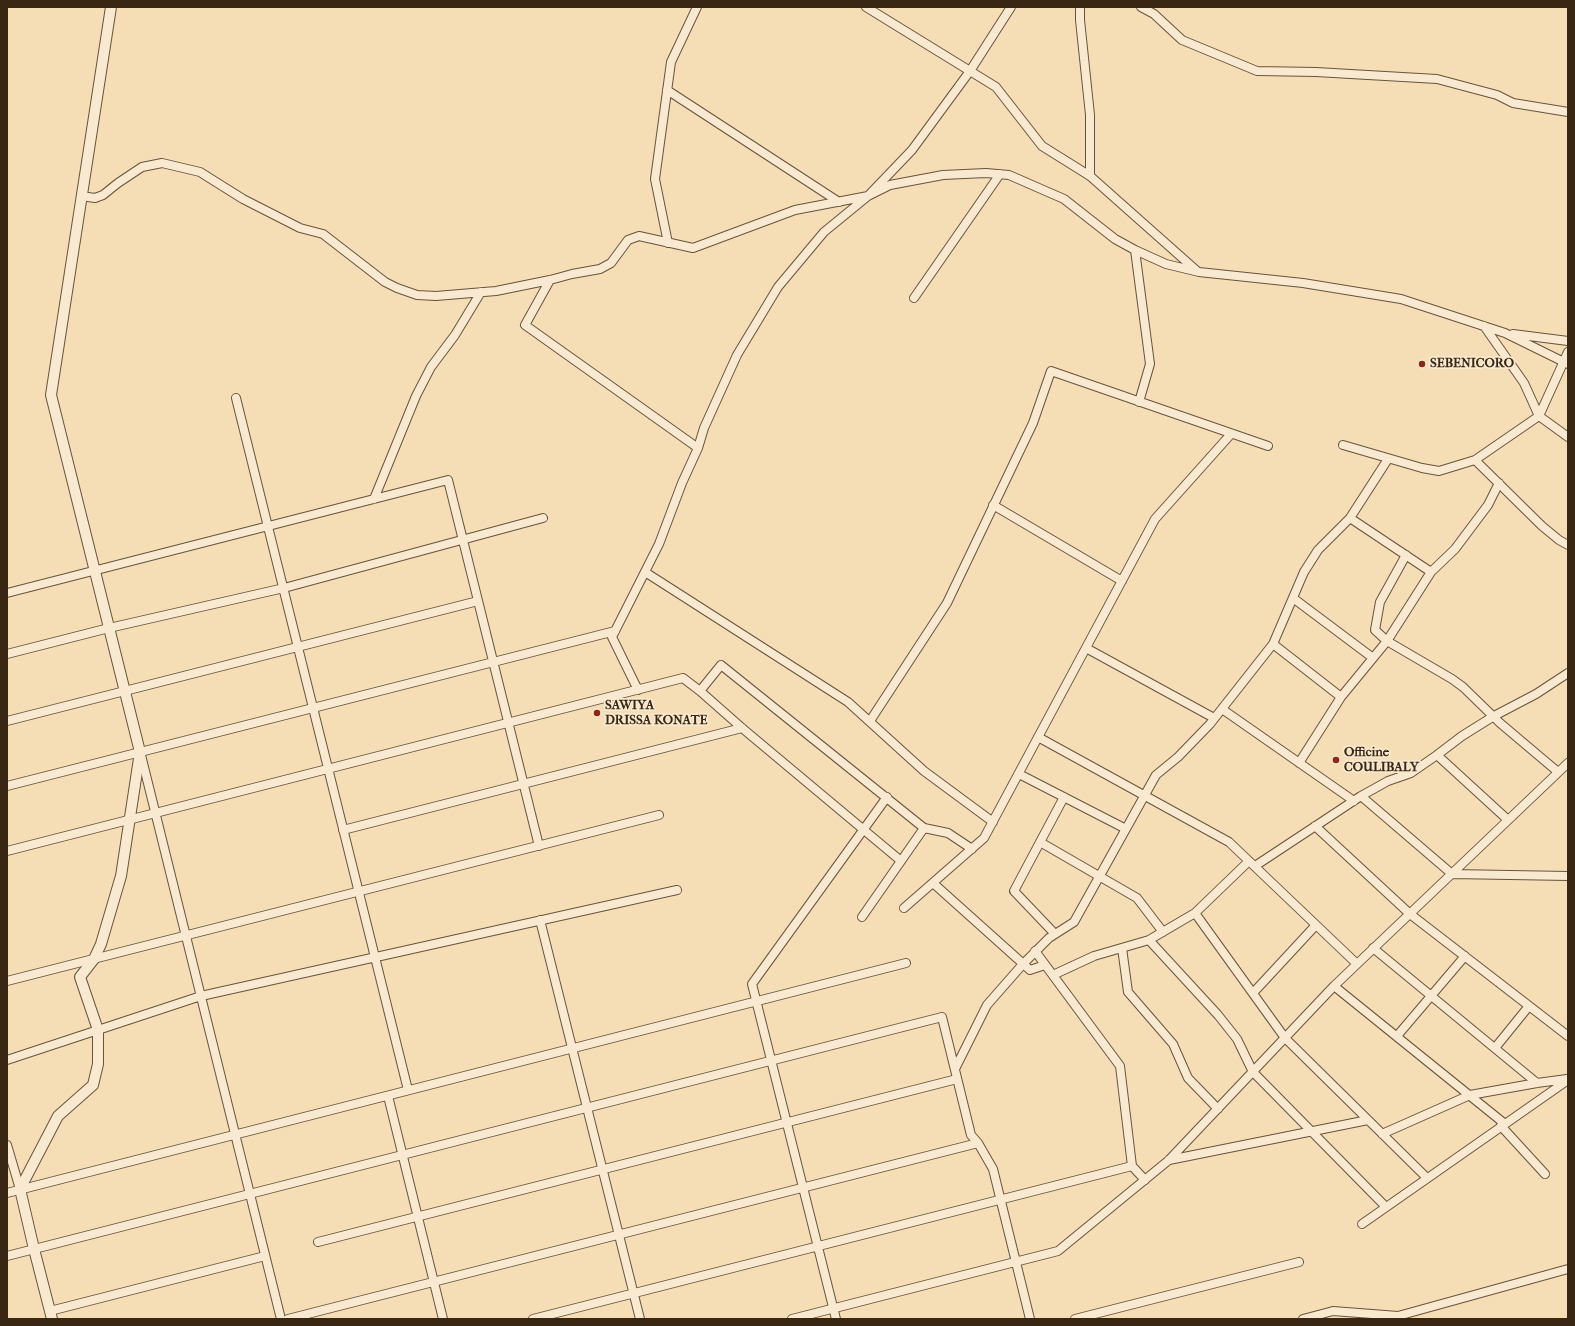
<!DOCTYPE html>
<style>
body{margin:0}
#map{position:relative;width:1575px;height:1326px;overflow:hidden;background:#f5ddb6;font-family:"IM FELL French Canon",serif}
canvas{display:block}
.frame{position:absolute;inset:0;border:8px solid #392714;pointer-events:none}
</style>
<div id="map">
<canvas width="1575" height="1326"></canvas>
<div class="frame"></div>
</div>
<script>
const c = document.querySelector('canvas').getContext('2d');
c.lineJoin = 'round';
function trace(path, color, width, dash) {
  c.strokeStyle = color;
  c.lineWidth = width;
  c.lineCap = dash ? 'butt' : 'round';
  c.setLineDash(dash || []);
  c.stroke(path);
}
function write(font, color, halo, rows, align = 'center') {
  c.font = font + ' "IM FELL French Canon",serif';
  c.lineWidth = 3.5;
  c.setLineDash([]);
  c.textBaseline = 'middle';
  c.strokeStyle = halo;
  c.fillStyle = color;
  for (const [text, x, y, turn = 0] of rows) {
    c.save();
    c.translate(x, y);
    c.rotate((+turn || 0) * Math.PI / 180);
    c.textAlign = isNaN(turn) ? turn : align;
    if (halo) c.strokeText(text, 0, 0);
    c.fillText(text, 0, 0);
    c.restore();
  }
}
const minor = new Path2D(`
 M866,7l130,80 46,59 48,30 107,95
 M1080,7v13l10,95v61
 M1141,7l13,7 28,26 75,31 59,1 121,7 60,16 16,8 55,9
 M667,90l172,112
 M81,196l14,2 8,-3 15,-12 24,-16 20,-4 38,9 43,27 57,29 23,6 62,48 12,6 20,7 19,1 60,-5 54,-11 22,-6 28,-5 11,-6 17,-23 11,-4 54,12 102,-38 73,-14 22,-11 53,-10 43,-2 23,2 55,24 51,40 20,11 31,14 33,8 104,11 98,16 104,34 63,31
 M668,243l-13,-64 16,-117 26,-55
 M1135,250l15,114 -11,38
 M550,280l-25,45 173,123
 M914,298l86,-124
 M1484,326l40,57 15,33 29,21
 M1513,334l55,7
 M236,398l172,692
 M1343,445l79,23 17,3 36,-11 64,-44 29,-64
 M1475,460l67,66 17,14 9,5
 M374,499l42,-103 15,-29 24,-32 26,-43
 M993,505l129,76
 M1350,518l81,54
 M1406,555l-26,47 -5,28 12,11 65,38 11,8 37,36 58,49
 M645,572l203,130 76,69 69,51
 M7,593l441,-113 91,366
 M1293,598l80,60
 M1273,644l68,53
 M1086,648l128,70
 M7,654l102,-26 175,-40 259,-70
 M638,690l-26,-53 47,-93 23,-61 16,-35 6,-20 33,-73 41,-68 46,-55 44,-36 44,-46 58,-79 41,-64
 M700,691l21,-26 203,163 24,5 24,16
 M1222,709l132,92
 M7,721l471,-120
 M870,721l77,-118 86,-180 18,-52 217,75
 M1038,737l191,105 128,122
 M141,755l140,564
 M1437,755l71,65
 M1299,763l42,-66 46,-56 44,-69 24,-23 33,-44 11,-22
 M1019,774l107,55
 M7,786l608,-155
 M1361,796l91,78 116,2
 M1315,826l95,88 158,122
 M343,830l399,-102
 M1040,842l97,56 26,34
 M7,851l676,-173 17,13 42,37 159,133
 M1255,866l106,-70 27,-15 23,-8 26,-18 25,-19 32,-20 42,-22 32,-21
 M933,883l97,87 15,-5
 M904,908l80,-70 171,-319 76,-85
 M1195,913l90,125 142,140
 M862,917l62,-89
 M540,920l100,399
 M1055,934l-41,-43 50,-94
 M1149,940l69,75 19,24 16,33 133,135
 M1122,948l6,44 45,52 15,34 30,31
 M1373,948l164,135
 M1035,951l85,115 12,100 13,14
 M1053,975l41,-19 55,-16 46,-27 54,-52
 M7,981l652,-166
 M1334,986l171,138
 M1253,993l63,-68
 M1397,1036l68,-80
 M1495,1048l34,-42
 M7,1060l194,-64 476,-106
 M955,1069l32,-64 36,-41 26,-26 25,-16 82,-147 22,-18 32,-33 63,-80 31,-72 14,-22 32,-32 38,-59
 M388,1096l55,223
 M1501,1126l44,48
 M1382,1134l88,-39 67,-12 30,-4
 M7,1145l13,44
 M1169,1160l199,-40
 M7,1193l899,-230
 M1362,1224l206,-144
 M318,1242l639,-163
 M7,1256l935,-239 29,118 7,8 15,26 37,150
 M50,1311l215,-55
 M288,1319l690,-176
 M533,1319l599,-153
 M792,1319l266,-68 111,-91 165,-174 234,-223
 M836,1319l-84,-335 135,-187
 M1075,1319l224,-57
 M1303,1319l30,-8 65,5 170,-47`);
const tertiary = new Path2D(`
 M52,1319l-18,-70 -14,-60 38,-73 35,-31 5,-21v-34l-18,-53 14,-18 7,-15 20,-68 19,-124 -89,-357 60,-388`);
trace(minor, '#68543c', 10);
trace(tertiary, '#68543c', 12);
trace(minor, '#f8e9d0', 8);
trace(tertiary, '#f8e9d0', 10);
for (const [x, y, r, color] of [
 [1422,364,4,"#8f2418"],
 [597,713,4,"#8f2418"],
 [1336,760,4,"#8f2418"]
]) {
  const dot = new Path2D();
  dot.arc(x, y, r, 0, 2 * Math.PI);
  c.fillStyle = color;
  c.fill(dot);
  trace(dot, '#f8e9d0', 1.5);
}
write('bold 13px', '#392714', '#f8e9d0', [
 ["SEBENICORO",1430,364],
 ["SAWIYA",605,706],
 ["DRISSA KONATE",605,721],
 ["Officine",1344,753],
 ["COULIBALY",1344,768]
], 'left');
</script>
